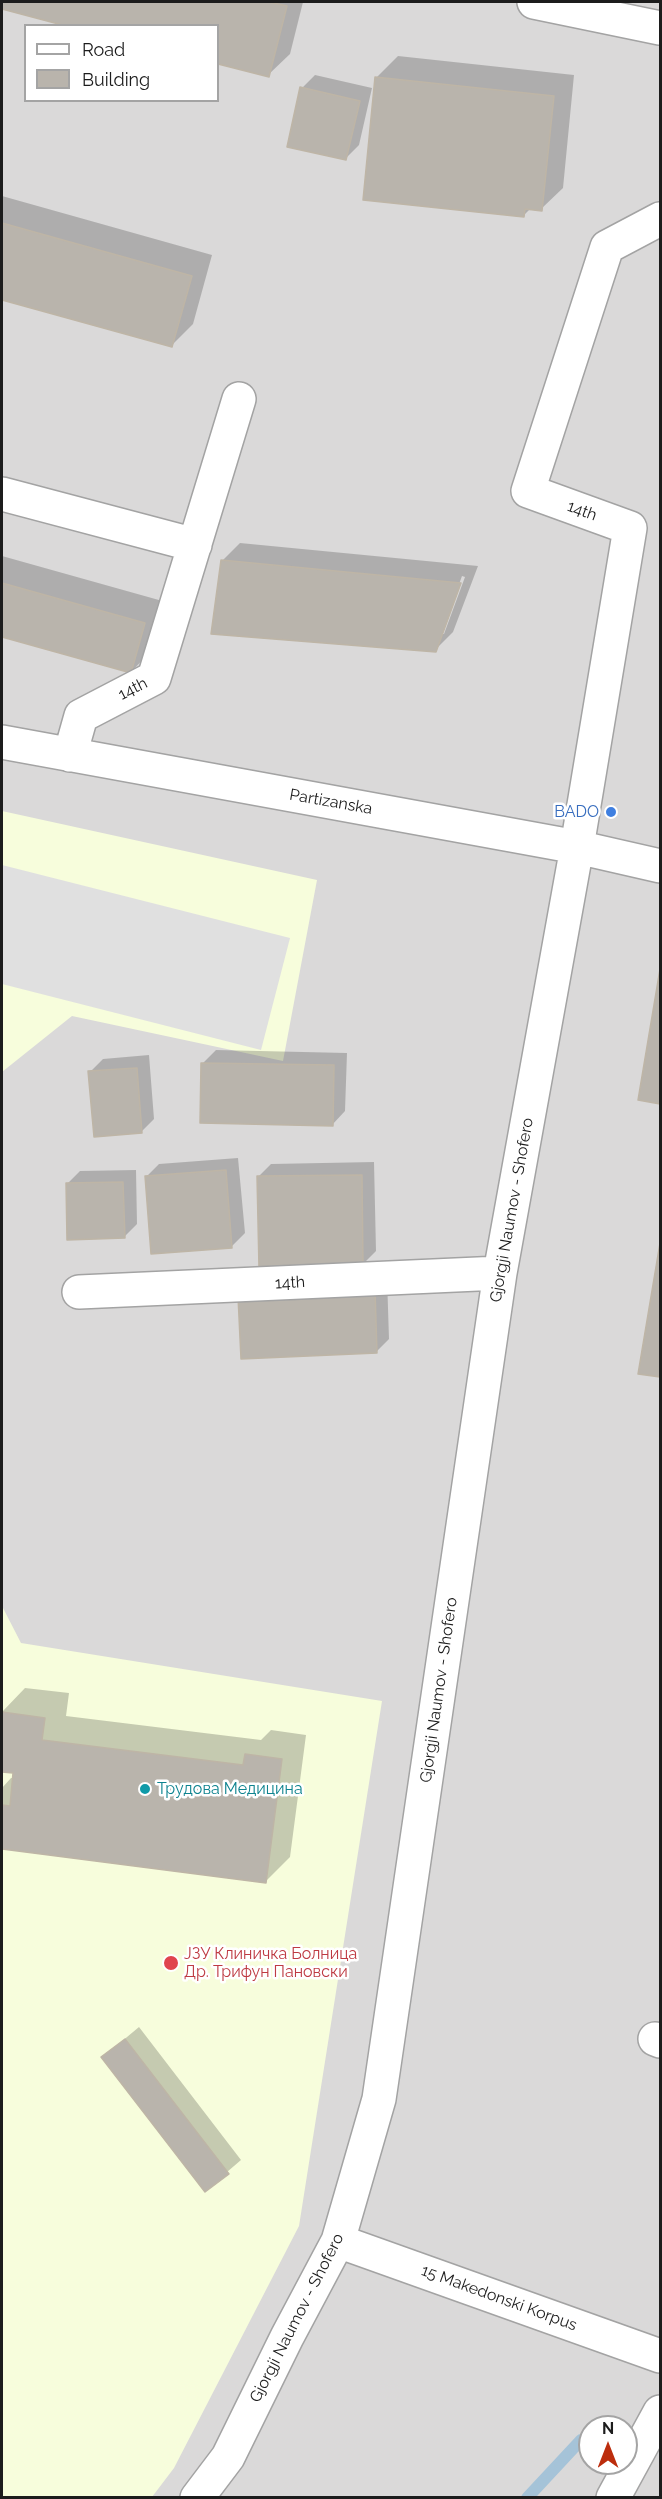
<!DOCTYPE html>
<meta charset="utf-8">
<style>
body{margin:0}
#map{position:relative;width:662px;height:2499px;overflow:hidden;background:#edebe3;font-family:Raleway,sans-serif}
canvas{display:block}
.frame{position:absolute;inset:0;border:3px solid #1c1c1c;pointer-events:none}
.legend{position:absolute;left:24px;top:24px;width:195px;height:78px;box-sizing:border-box;background:#fff;border:2px solid #a4a4a4;margin:0;padding:8px 10px;list-style:none;font-size:18px;color:#1c1c1c}
.legend li{display:flex;align-items:center;gap:12px;height:30px}
.legend b{width:30px;border:2px solid #a4a4a4}
.north{position:absolute;left:578px;top:2415px;width:60px;height:60px;box-sizing:border-box;background:#fff;border:2px solid #a4a4a4;border-radius:50%;rotate:0deg;font-size:16px;font-weight:700;line-height:24px;text-align:center;color:#1c1c1c}
.north::after{content:'';display:block;margin:auto;width:21px;height:27px;background:#bc2d0d;clip-path:polygon(50% 0,100% 100%,50% 72%,0 100%)}
</style>
<div id="map">
<canvas width="662" height="2499"></canvas>
<div class="frame"></div>
<ul class="legend">
<li><b style="height:8px;background:#fff"></b>Road</li>
<li><b style="height:16px;background:#b9b4ac"></b>Building</li>
</ul>
<div class="north">N</div>
</div>
<script>
const c = document.querySelector('canvas').getContext('2d');
c.lineJoin = 'round';
function fill(path, color) {
  c.fillStyle = color;
  c.fill(path, 'evenodd');
}
function trace(path, color, width, dash) {
  c.strokeStyle = color;
  c.lineWidth = width;
  c.lineCap = dash ? 'butt' : 'round';
  c.setLineDash(dash || []);
  c.stroke(path);
}
function write(font, color, halo, rows, align = 'center') {
  c.font = font + ' Raleway,sans-serif';
  c.lineWidth = 5;
  c.setLineDash([]);
  c.textBaseline = 'middle';
  c.strokeStyle = halo;
  c.fillStyle = color;
  for (const [text, x, y, turn = 0] of rows) {
    c.save();
    c.translate(x, y);
    c.rotate((+turn || 0) * Math.PI / 180);
    c.textAlign = isNaN(turn) ? turn : align;
    if (halo) c.strokeText(text, 0, 0);
    c.fillText(text, 0, 0);
    c.restore();
  }
}
fill(new Path2D(`
 M2,2h658v2495h-658zM26,26h192v74h-192zM590,2427h36v36h-36z`), '#dad9d9');
fill(new Path2D(`
 M2,811l315,69 -34,181 -211,-45 -70,56z
 M2,1606l19,37 361,58 -83,525 -125,242 -22,29h-150z`), '#f7fddc');
fill(new Path2D(`
 M2,865l288,73 -29,112 -259,-66z`), '#e0e0e0');
fill(new Path2D(`
 M2,2h301l-13,52 -22,21 -50,-13v-36h-146l-70,-18z
 M398,56l176,19 -11,113 -22,21 -10,-1 -7,7 -147,-138z
 M315,75l57,13 -13,57 -13,13 -44,-70z
 M2,196l210,59 -19,69 -21,21 -170,-47z
 M240,543l238,23 -25,66 -18,18 -213,-89zM462,576l3,1 -21,57h-3z
 M2,556l164,46 -14,48 -21,22 -129,-37z
 M660,978v124l-20,-3z
 M216,1050l131,3 -2,58 -13,14 -129,-62z
 M149,1055l5,64 -13,13 -51,-60 13,-13z
 M238,1158l7,75 -13,13 -86,-69 13,-13z
 M374,1162l2,89 -13,13 -105,-87 13,-13z
 M136,1170l1,54 -13,13 -57,-53 13,-13z
 M660,1252v124l-20,-4z
 M387,1277l2,62 -13,13 -134,5z
 M25,1688l44,5 -3,23 195,24 10,-10 35,5 -16,122 -25,25 -263,-34v-60l9,-10h3l1,-6 -13,-2v-58z
 M139,2027l102,133 -35,30 -103,-133z`), '#0003');
trace(new Path2D(`
 M527,2498l54,-58 9,2`), '#a5c3d8', 12);
const building = new Path2D(`
 M2,2h267l18,4 -18,71 -51,-13v-38h-152l-64,-17z
 M375,77l179,19 -12,115 -17,-2 -1,8 -161,-17z
 M300,87l60,14 -14,59 -59,-13z
 M2,223l190,53 -20,71 -170,-47z
 M221,560l240,23 -25,69 -225,-18z
 M2,583l143,40 -14,50 -129,-36z
 M660,969v135l-22,-4z
 M201,1063l133,2 -1,61 -133,-3z
 M137,1068l5,65 -48,4 -6,-66z
 M226,1170l6,78 -81,6 -6,-78z
 M362,1175l1,91 -104,2 -2,-92z
 M123,1182l2,56 -58,2 -1,-57z
 M660,1243v134l-22,-3z
 M375,1290l2,63 -136,6 -3,-63z
 M2,1712l43,6 -3,22 201,25 2,-11 37,5 -16,124 -264,-34v-44l8,1 3,-33 -11,-1z
 M125,2039l104,135 -24,18 -104,-135z`);
fill(building, '#b9b4ac');
trace(building, '#beb5a6', 1.5);
const minor = new Path2D(`
 M534,2l126,26
 M2,494l193,51
 M2,742l575,105 83,19
 M70,755l11,-39 73,-38 85,-279
 M79,1292l421,-19
 M655,2039l5,2
 M338,2241l322,115
 M197,2498l31,-41 59,-120 51,-96 41,-142 121,-826 77,-426 53,-319 -102,-37 79,-244 53,-28
 M613,2498l47,-86`);
trace(minor, '#a3a3a3', 36);
trace(minor, '#fff', 33);
for (const [x, y, r, color] of [
 [611,812,6,"#3f7fe0"],
 [145,1789,6,"#0f9aa8"],
 [171,1963,8,"#e0444e"]
]) {
  const dot = new Path2D();
  dot.arc(x, y, r, 0, 2 * Math.PI);
  c.fillStyle = color;
  c.fill(dot);
  trace(dot, '#fff', 2);
}
write('16px', '#1c1c1c', '#fff', [
 ["14th",582,511,20],
 ["14th",133,689,-27],
 ["Partizanska",331,802,10],
 ["Gjorgji Naumov - Shofero",512,1210,-80],
 ["14th",290,1283,-3],
 ["Gjorgji Naumov - Shofero",439,1690,-82],
 ["15 Makedonski Korpus",499,2298,20],
 ["Gjorgji Naumov - Shofero",297,2318,-63]
]);
write('16px', '#366cbe', '#fff', [
 ["BADO",599,812]
], 'right');
write('16px', '#0d838f', '#fff', [
 ["Трудова Медицина",157,1789]
], 'left');
write('16px', '#be3a42', '#fff', [
 ["ЈЗУ Клиничка Болница",184,1954],
 ["Др. Трифун Пановски",184,1972]
], 'left');
</script>
